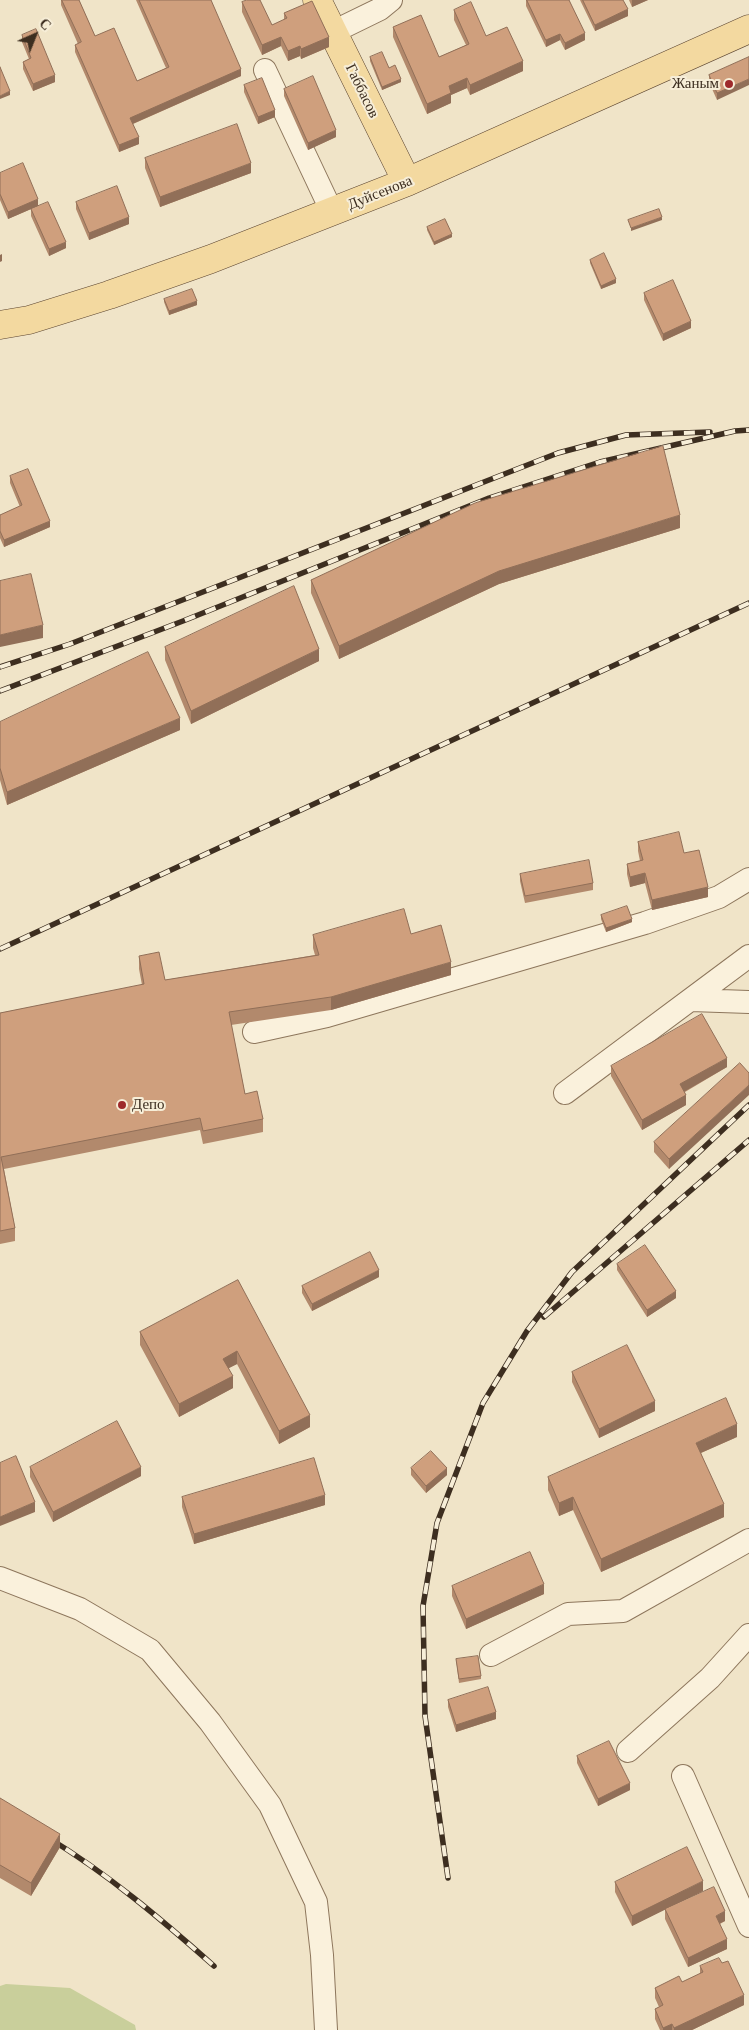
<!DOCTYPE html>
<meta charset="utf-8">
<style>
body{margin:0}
#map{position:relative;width:749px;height:2030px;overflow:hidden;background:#f0e4c8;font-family:"Libre Baskerville",serif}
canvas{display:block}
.north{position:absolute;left:10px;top:10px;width:50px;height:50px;-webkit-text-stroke:4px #f7eed8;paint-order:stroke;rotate:44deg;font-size:14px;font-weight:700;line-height:20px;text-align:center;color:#3d2e20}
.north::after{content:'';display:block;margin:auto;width:18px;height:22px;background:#3d2e20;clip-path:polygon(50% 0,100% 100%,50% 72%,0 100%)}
</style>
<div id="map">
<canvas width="749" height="2030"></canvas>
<div class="north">С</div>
</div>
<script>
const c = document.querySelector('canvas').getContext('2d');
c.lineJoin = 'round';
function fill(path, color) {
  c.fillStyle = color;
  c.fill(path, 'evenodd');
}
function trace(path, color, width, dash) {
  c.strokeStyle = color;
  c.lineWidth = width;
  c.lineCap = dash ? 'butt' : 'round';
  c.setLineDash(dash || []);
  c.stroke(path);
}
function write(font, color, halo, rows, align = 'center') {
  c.font = font + ' "Libre Baskerville",serif';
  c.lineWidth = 4;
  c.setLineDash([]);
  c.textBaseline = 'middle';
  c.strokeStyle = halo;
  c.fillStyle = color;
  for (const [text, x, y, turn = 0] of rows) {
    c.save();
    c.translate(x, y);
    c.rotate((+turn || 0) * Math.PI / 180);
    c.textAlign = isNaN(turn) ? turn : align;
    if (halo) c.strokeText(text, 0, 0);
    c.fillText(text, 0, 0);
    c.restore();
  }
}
fill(new Path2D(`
 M6,1984l64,4 65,37 1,5h-136v-44z`), '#c9cf9b');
const minor = new Path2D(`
 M333,32l47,-23 11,-9
 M265,70l67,142
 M691,1000l58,2
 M254,1032l73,-16 318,-93 74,-26 30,-18
 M565,1093l184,-137
 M0,1578l80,31 70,41 60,72 60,83 46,97 6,53 4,75
 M491,1655l77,-41 55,-3 126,-71
 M628,1751l82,-73 39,-43
 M683,1776l66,150`);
const major = new Path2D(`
 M317,0l90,182
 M0,325l29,-5 80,-25 102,-36 196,-77 342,-153`);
trace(minor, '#8d765c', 24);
trace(major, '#5b4430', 29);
trace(minor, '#faf1dc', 22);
trace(major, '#f3d9a0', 28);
const rail = new Path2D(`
 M0,667l70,-23 488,-191 68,-18 84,-3
 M0,691l183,-70 306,-123 111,-36 135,-31 14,-1
 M0,949l749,-346
 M544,1317l205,-177
 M47,1837c61,37 114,82 167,129
 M448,1878l-23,-162 -2,-110 14,-83 46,-120 44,-72 45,-59 177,-167`);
trace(rail, '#3d2e20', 5.5);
trace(rail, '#f7eed8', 4, [11]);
fill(new Path2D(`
 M61,0h18l16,36 42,45 29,-13 -30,-68h75l30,76 -108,48 6,20 -20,8 -44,-100v-7l3,-1 -17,-39z
 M526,0h43l16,40 -20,10 -5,-10 -14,7 -20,-41z
 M580,0h43l5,16 -33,15z
 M629,0h19l-16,7z
 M242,2l30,23 12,-5v-7l45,34 -28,12 -1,-3 -12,5 -7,-15 -19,9 -20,-43z
 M454,10l32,26 37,35 -53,24 -3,-7 -16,7v8l-24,11 -34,-77v-10l46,30 27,-12 -12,-25z
 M22,35l33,47 -22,9 -10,-22v-7l6,-3 -7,-17z
 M370,57l19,11 12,14 -19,8 -12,-29z
 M749,57l-32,43 -8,-18v-7z
 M244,85l31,32 -17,7 -14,-32z
 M284,89l52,48 -28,13 -24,-54z
 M145,158l106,15 -91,34 -15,-39z
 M0,173l38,33 -30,13 -8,-19z
 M76,202l53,22 -40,16 -13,-31z
 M31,209l35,39 -17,8 -18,-40z
 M427,227l25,10 -18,8 -7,-15z
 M590,260l26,23 -15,6 -11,-26z
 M644,293l47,35 -28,13 -19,-41z
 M164,299l33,6 -28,10 -5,-13z
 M10,476l40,51 -46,20 -4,-9v-23l20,-8 -10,-24z
 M680,528l-181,56 -160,75 -28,-66v-13z
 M165,647l154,14 -128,63 -26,-64z
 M0,722l180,8 -173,75 -7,-25z
 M638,842l46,11 24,44 -56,13 -7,-27 -15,4 -3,-13v-10l13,-3 -2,-10z
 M520,874l73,9v7l-68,13 -5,-22z
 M601,915l31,7 -26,10 -5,-13z
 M411,934l40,41 -120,35 -100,15 14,69 18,25v13l-60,12 -3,-14 -196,39 11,59v13l-15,3v-231l142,-28 -3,-16v-13l26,24 150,-25 -2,-7v-13z
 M740,1063l-71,106 -15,-17v-10z
 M611,1066l116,1 -42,25 1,13 -44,25 -31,-54z
 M617,1264l59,34 -29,19 -30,-47z
 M379,1277l-67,34 -10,-18v-7z
 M238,1280l72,147 -31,17 -42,-80 -8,4 4,20 -54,29 -39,-72v-13z
 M572,1372l83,39 -56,27 -27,-56z
 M737,1437l-36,16 23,64 -123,55 -28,-62 -14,6 -11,-26v-13z
 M30,1467l111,9 -88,46 -23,-45z
 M411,1468l36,7 -21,18 -15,-18z
 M182,1497l143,8 -131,39 -12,-37z
 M452,1586l92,8 -78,35 -14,-33z
 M456,1659l25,17v3l-22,4z
 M448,1700l48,19 -40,13 -8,-25z
 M577,1756l53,34 -32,16 -21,-43z
 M0,1798l60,49 -29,49 -31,-18z
 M615,1882l88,9 -37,18 59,12 -5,3 7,25 -39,18 -23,-48v-10l-33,17 -17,-34z
 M700,1966l44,39 -52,25h-32l-5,-11v-10l4,-2 -4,-9v-10l27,-6 18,-8z`), '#b2896c');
fill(new Path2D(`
 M632,0h16l-16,7z
 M628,9v7l-33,15v-6z
 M585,33v7l-20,10v-7z
 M560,34v6l-14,7v-7z
 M281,37v9l-19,9v-10z
 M329,37v10l-28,12v-10z
 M300,46v10l-12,5v-10z
 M523,61v10l-53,24v-10z
 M241,69v7l-111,49v-7z
 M55,75v7l-22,9v-7z
 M467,78v10l-16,7v8l-24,11v-10l22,-18z
 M401,79v3l-19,8v-3z
 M749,79v6l-32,15v-7z
 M10,91v4l-10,4v-3z
 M275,110v7l-17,7v-7z
 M336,130v7l-28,13v-7z
 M139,137v7l-20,8v-7z
 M251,163v10l-91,34v-10z
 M38,199v7l-30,13v-7z
 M129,217v7l-40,16v-7z
 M662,217v3l-31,11v-3z
 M452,234v3l-18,8v-3z
 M66,242v6l-17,8v-7z
 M2,254v7l-2,1v-7z
 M616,279v4l-15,6v-3z
 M197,301v4l-28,10v-4z
 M691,321v7l-28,13v-7z
 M680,515v13l-181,56 -160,75v-13l160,-75z
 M50,521v6l-46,20v-7z
 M43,625v13l-43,9v-12z
 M319,649v12l-128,63v-13z
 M180,718v12l-173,75v-13z
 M645,873v10l-15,4v-10z
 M708,887v10l-56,13v-10z
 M632,919v3l-26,10v-4z
 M451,962v13l-120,35v-13z
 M727,1058v9l-47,27v-10z
 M749,1085v10l-80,74v-10z
 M686,1095v10l-44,25v-10z
 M379,1270v7l-67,34v-7z
 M676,1291v7l-29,19v-7z
 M237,1351v13l-14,7v-12z
 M233,1376v12l-54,29v-13z
 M655,1401v10l-56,27v-9z
 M310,1415v12l-31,17v-13z
 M737,1424v13l-41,18v-12z
 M141,1467v9l-88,46v-10z
 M447,1468v7l-21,18v-7z
 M325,1495v10l-131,39v-10z
 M573,1497v13l-14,6v-13z
 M35,1502v10l-35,14v-9z
 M724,1504v13l-123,55v-13z
 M544,1584v10l-78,35v-10z
 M496,1712v7l-40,13v-7z
 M630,1783v7l-32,16v-7z
 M60,1834v13l-29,49v-13z
 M703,1881v10l-71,35v-10z
 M725,1911v10l-9,4v-9z
 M727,1939v10l-39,18v-9z
 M744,1995v10l-52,25h-18v-2z
 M672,2024v6h-9v-2z`), '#916f58');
const building = new Path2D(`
 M62,0h17l16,36 19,-8 23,53 32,-14 -30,-67h72l30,69 -111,49 9,19 -20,8 -44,-100 6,-3z
 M247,0h13l12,25 15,-7 -3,-5 28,-12 17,36 -28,12 -1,-3 -12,5 -7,-14 -19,8 -20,-43z
 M527,0h42l16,33 -20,10 -5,-9 -14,6z
 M583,0h40l5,9 -33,16z
 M471,2l15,34 21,-9 16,34 -53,24 -3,-7 -18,8 2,7 -24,11 -34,-77 28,-12 18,42 30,-13 -15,-34z
 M36,29l19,46 -22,9 -10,-22 8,-4 -9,-23z
 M382,52l7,16 6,-3 6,14 -19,8 -12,-30z
 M749,57v22l-32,14 -8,-18z
 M0,67l10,24 -10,5z
 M313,76l23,54 -28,13 -24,-54z
 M262,78l13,32 -17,7 -14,-32z
 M237,124l14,39 -91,34 -15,-39z
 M23,163l15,36 -30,13 -8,-18v-21z
 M117,186l12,31 -40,16 -13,-31z
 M48,202l18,40 -17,7 -18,-40z
 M659,209l3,8 -31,11 -3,-8z
 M445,219l7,15 -18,8 -7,-15z
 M604,253l12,26 -15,7 -11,-26z
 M673,280l18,41 -28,13 -19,-41z
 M192,289l5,12 -28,10 -5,-12z
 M663,446l17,69 -181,56 -160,75 -28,-66 164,-77z
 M28,469l22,52 -46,19 -4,-9v-16l22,-10 -12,-29z
 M31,574l12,51 -43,10v-54z
 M294,586l25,63 -128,62 -26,-64z
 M148,652l32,66 -173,74 -7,-24v-46z
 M679,832l5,21 15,-3 9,37 -56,13 -7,-27 -15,4 -3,-13 16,-4 -5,-18z
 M589,860l4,23 -68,13 -5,-22z
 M627,906l5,13 -26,9 -5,-13z
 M404,909l7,25 30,-9 10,37 -120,35 -102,15 16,82 12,-3 6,28 -60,12 -3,-13 -199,39 14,71 -15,3v-218l144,-29 -5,-28 20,-4 6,28 154,-25 -6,-20z
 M702,1014l25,44 -47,26 6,11 -44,25 -31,-54z
 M740,1063l9,10v12l-80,74 -15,-17z
 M645,1245l31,46 -29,19 -30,-46z
 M370,1252l9,18 -67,34 -10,-18z
 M238,1280l72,135 -31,16 -42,-80 -14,8 10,17 -54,28 -39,-72z
 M627,1345l28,56 -56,28 -27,-57z
 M726,1398l11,26 -41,19 28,61 -123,55 -28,-62 -14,6 -11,-26z
 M117,1421l24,46 -88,45 -23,-45z
 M431,1451l16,17 -21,18 -15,-18z
 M16,1456l19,46 -35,15v-54z
 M314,1458l11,37 -131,39 -12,-37z
 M530,1552l14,32 -78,35 -14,-33z
 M478,1656l3,20 -22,3 -3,-20z
 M488,1687l8,25 -40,13 -8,-25z
 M609,1741l21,42 -32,16 -21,-43z
 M0,1798l60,36 -29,49 -31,-18z
 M687,1847l16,34 -71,35 -17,-34z
 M714,1887l11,24 -9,5 11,23 -39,19 -23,-49z
 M719,1958l3,5 6,-2 16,34 -70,33 -2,-4 -9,4 -8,-19 8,-4 -8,-17 24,-12 3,6 21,-10 -3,-6z`);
fill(building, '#cf9f7d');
trace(building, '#916f58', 1);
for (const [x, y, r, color] of [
 [729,84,5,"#9e2a2b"],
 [122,1105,5,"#9e2a2b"]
]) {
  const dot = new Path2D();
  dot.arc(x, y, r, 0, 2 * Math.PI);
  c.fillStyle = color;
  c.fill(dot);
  trace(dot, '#f7eed8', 2);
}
write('15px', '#3d2e20', '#f7eed8', [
 ["Жаным",719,84],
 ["Депо",132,1105,"left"]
], 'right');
write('15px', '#3d2e20', '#f7eed8', [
 ["Габбасов",362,91,64],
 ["Дуйсенова",380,193,-22]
]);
</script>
